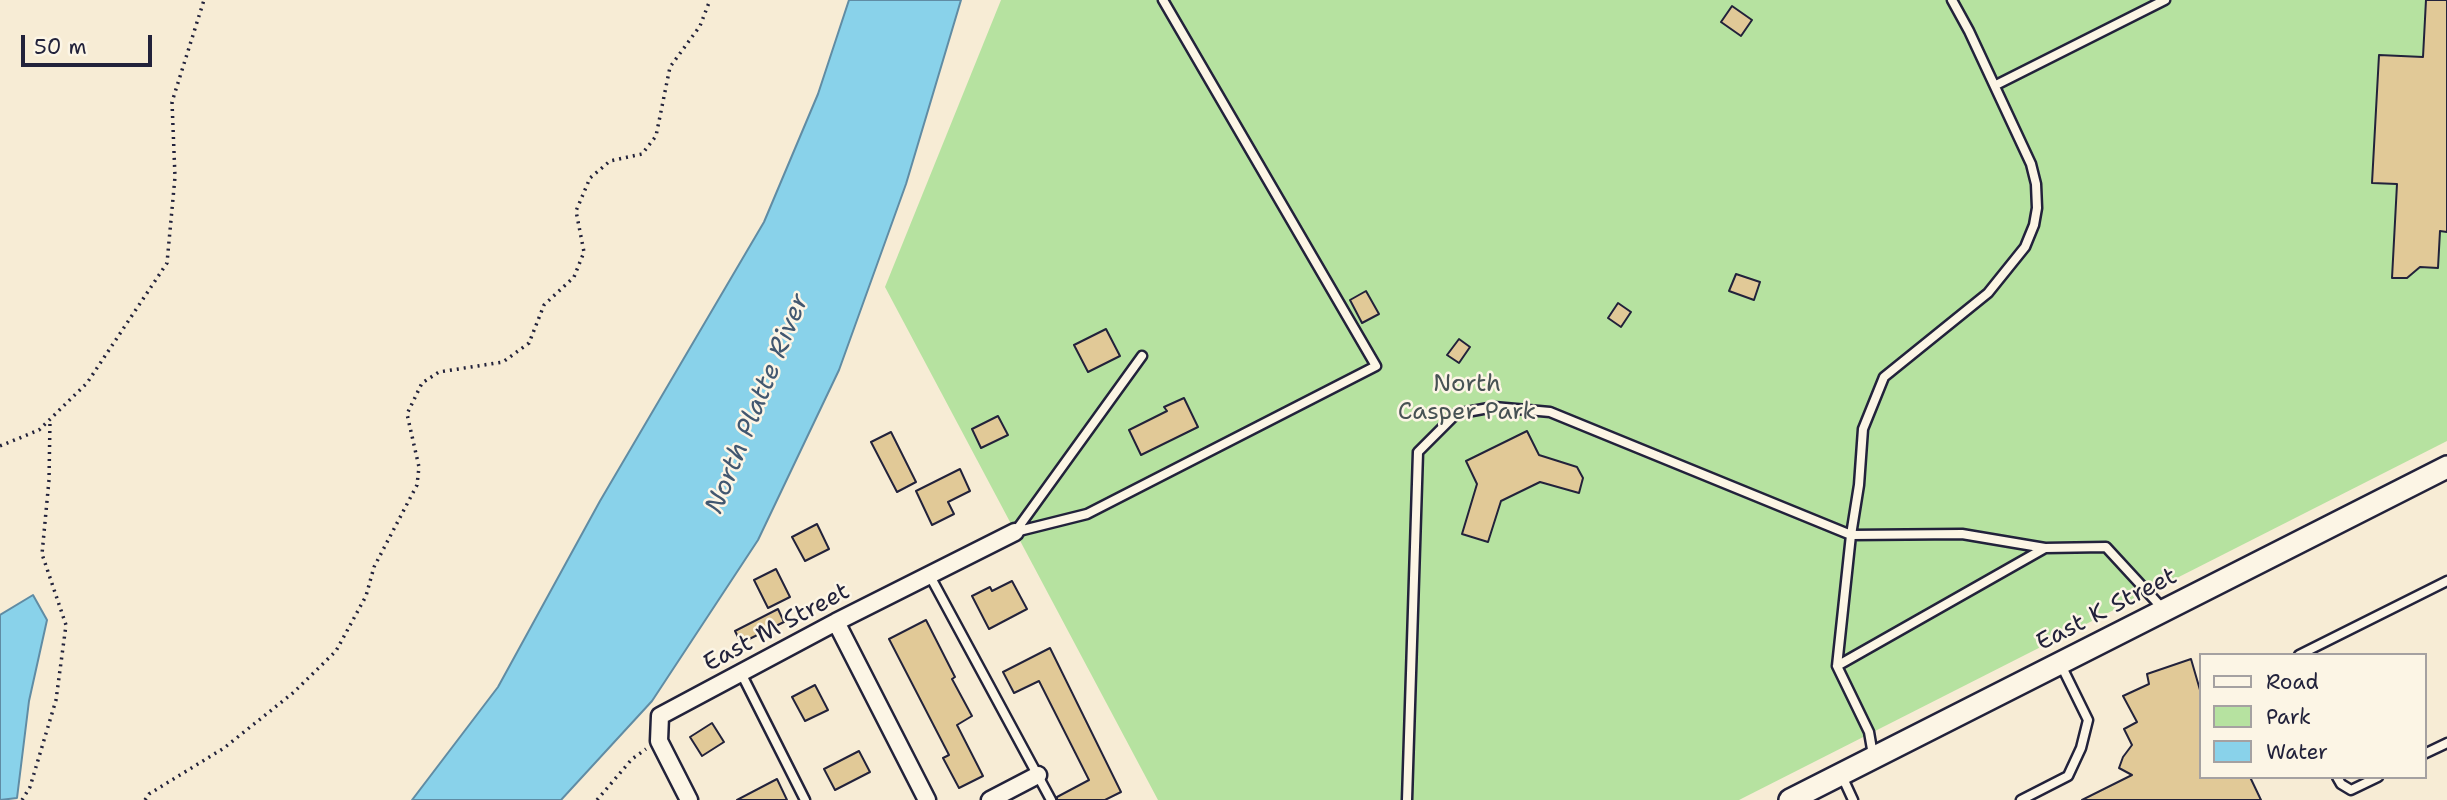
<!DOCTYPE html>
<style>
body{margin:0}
#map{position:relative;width:2447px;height:800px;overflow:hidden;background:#f7ecd5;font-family:"Shantell Sans",sans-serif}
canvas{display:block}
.legend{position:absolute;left:2199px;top:653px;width:228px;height:126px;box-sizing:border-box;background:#fcf5e5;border:2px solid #a5a1a1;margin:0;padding:9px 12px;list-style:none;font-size:21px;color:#22223b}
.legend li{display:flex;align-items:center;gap:14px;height:35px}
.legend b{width:35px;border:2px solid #a5a1a1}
.scale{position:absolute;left:21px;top:35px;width:131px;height:32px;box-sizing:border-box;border:4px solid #22223b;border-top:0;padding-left:9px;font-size:21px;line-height:24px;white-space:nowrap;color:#22223b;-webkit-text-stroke:5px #fcf5e5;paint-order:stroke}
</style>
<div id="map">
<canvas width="2447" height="800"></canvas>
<ul class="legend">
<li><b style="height:9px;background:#fcf5e5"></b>Road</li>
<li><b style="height:19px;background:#b6e2a0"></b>Park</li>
<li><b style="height:19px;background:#89d2ea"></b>Water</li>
</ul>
<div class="scale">50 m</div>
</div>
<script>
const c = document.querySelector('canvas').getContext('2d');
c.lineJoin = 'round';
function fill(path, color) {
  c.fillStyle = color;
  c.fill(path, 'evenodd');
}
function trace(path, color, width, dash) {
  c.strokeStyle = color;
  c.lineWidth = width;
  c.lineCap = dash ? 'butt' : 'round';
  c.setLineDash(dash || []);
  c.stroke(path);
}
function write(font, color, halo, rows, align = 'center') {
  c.font = font + ' "Shantell Sans",sans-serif';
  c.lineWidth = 5;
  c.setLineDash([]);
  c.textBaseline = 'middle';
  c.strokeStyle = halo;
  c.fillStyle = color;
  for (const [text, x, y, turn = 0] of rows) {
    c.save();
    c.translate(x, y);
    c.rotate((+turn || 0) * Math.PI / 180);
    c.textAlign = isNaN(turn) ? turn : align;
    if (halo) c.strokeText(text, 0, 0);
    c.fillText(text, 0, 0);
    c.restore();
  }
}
fill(new Path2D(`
 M1001,0h1446v441l-708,359h-581l-273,-513z`), '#b6e2a0');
const water = new Path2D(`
 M849,0h112l-55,184 -67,186 -81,170 -106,161 -91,99h-149l86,-113 102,-186 164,-279 54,-128z
 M33,595l14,25 -18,81 -12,97 -17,2v-185z`);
fill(water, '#89d2ea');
trace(water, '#608ca4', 2);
const building = new Path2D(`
 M2426,0h21v232l-7,-1 -2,37 -18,-1 -13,11h-15l5,-94 -25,-1 7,-128 44,2z
 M1732,6l20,14 -11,16 -20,-14z
 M1736,274l24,8 -6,18 -25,-9z
 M1366,291l13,23 -17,9 -12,-23z
 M1618,303l13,9 -10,15 -13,-9z
 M1106,329l14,27 -32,16 -14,-27z
 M1459,339l11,8 -11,16 -12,-8z
 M1184,398l14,29 -57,28 -12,-25 38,-19 -3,-4z
 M998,416l10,19 -27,13 -9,-19z
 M1527,431l12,24 38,12 6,11 -4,15 -39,-11 -39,19 -13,41 -26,-8 15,-50 -11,-23z
 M891,432l25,50 -19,10 -26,-50z
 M960,469l10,22 -22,11 6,12 -22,11 -16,-34z
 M817,524l12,25 -24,12 -13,-24z
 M776,569l14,28 -22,11 -14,-28z
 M1012,581l15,28 -38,20 -17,-33 18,-9 2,4z
 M778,609l6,13 -43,21 -6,-12z
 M926,620l29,57 -3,2 20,37 -15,9 26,51 -24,12 -16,-30 6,-3 -60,-116z
 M1050,648l71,144 -16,8h-48v-3l32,-17 -50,-99 -25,12 -11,-21z
 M2191,659l9,31v87h50l11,23h-179l50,-25 -13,-7 4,-11 9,-12 -8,-16 13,-7 -14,-26 26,-12 -2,-10z
 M815,685l13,25 -23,11 -13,-24z
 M712,723l12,19 -22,14 -12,-19z
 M859,751l11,21 -35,18 -11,-21z
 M777,779l10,21h-50z`);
fill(building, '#e1c997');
trace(building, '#22223b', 2);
const lane = new Path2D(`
 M1996,85l169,-85
 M1015,532l72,-18 289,-148 -213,-366
 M1015,532l127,-176
 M930,576l121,224
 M2299,655l148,-74
 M1837,666l208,-118 61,-1 58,63
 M740,671l65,129
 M2424,754l23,-11
 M1873,755l-4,-23 -32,-66 14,-131 111,-1 83,14
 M1841,774l12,26
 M2337,777l4,7 10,6 27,-13
 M1407,800l11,-348 38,-38 38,-7 56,5 301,123 8,-50 4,-56 21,-52 104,-84 37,-46 9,-22 3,-17 -1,-24 -5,-20 -62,-133 -17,-31
 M2021,800l47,-24 13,-28 7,-28 -28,-57`);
const street = new Path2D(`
 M836,622l91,178
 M689,800l-30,-59 1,-25 176,-94 179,-90
 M990,800l48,-25`);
const secondary = new Path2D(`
 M1790,800l657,-333`);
trace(lane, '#22223b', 13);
trace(street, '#22223b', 21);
trace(secondary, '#22223b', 26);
trace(new Path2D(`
 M0,446l39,-16 48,-47 80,-120 8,-86 -3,-75 32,-102
 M22,800l8,-13 26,-87 10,-75 -24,-71 7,-74 1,-59
 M145,800l4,-6 75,-46 70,-56 42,-41 30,-55 8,-29 43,-82 2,-18 -12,-53 15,-31 17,-11 64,-10 26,-19 15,-38 30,-28 10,-25 -8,-41 14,-33 20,-17 32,-7 14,-18 14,-69 30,-41 10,-26
 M597,800l35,-41 14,-10`), '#22223b', 3.5, [2, 5]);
trace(lane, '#fcf5e5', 8);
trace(street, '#fcf5e5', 16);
trace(secondary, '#fcf5e5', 21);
write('24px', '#475254', '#fcf5e5', [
 ["North",1467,385],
 ["Casper Park",1467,413]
]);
write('24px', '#22223b', '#fcf5e5', [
 ["East K Street",2107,610,-27],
 ["East M Street",777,628,-28]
]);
write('italic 26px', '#415770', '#fcf5e5', [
 ["North Platte River",758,404,-68]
]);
</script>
